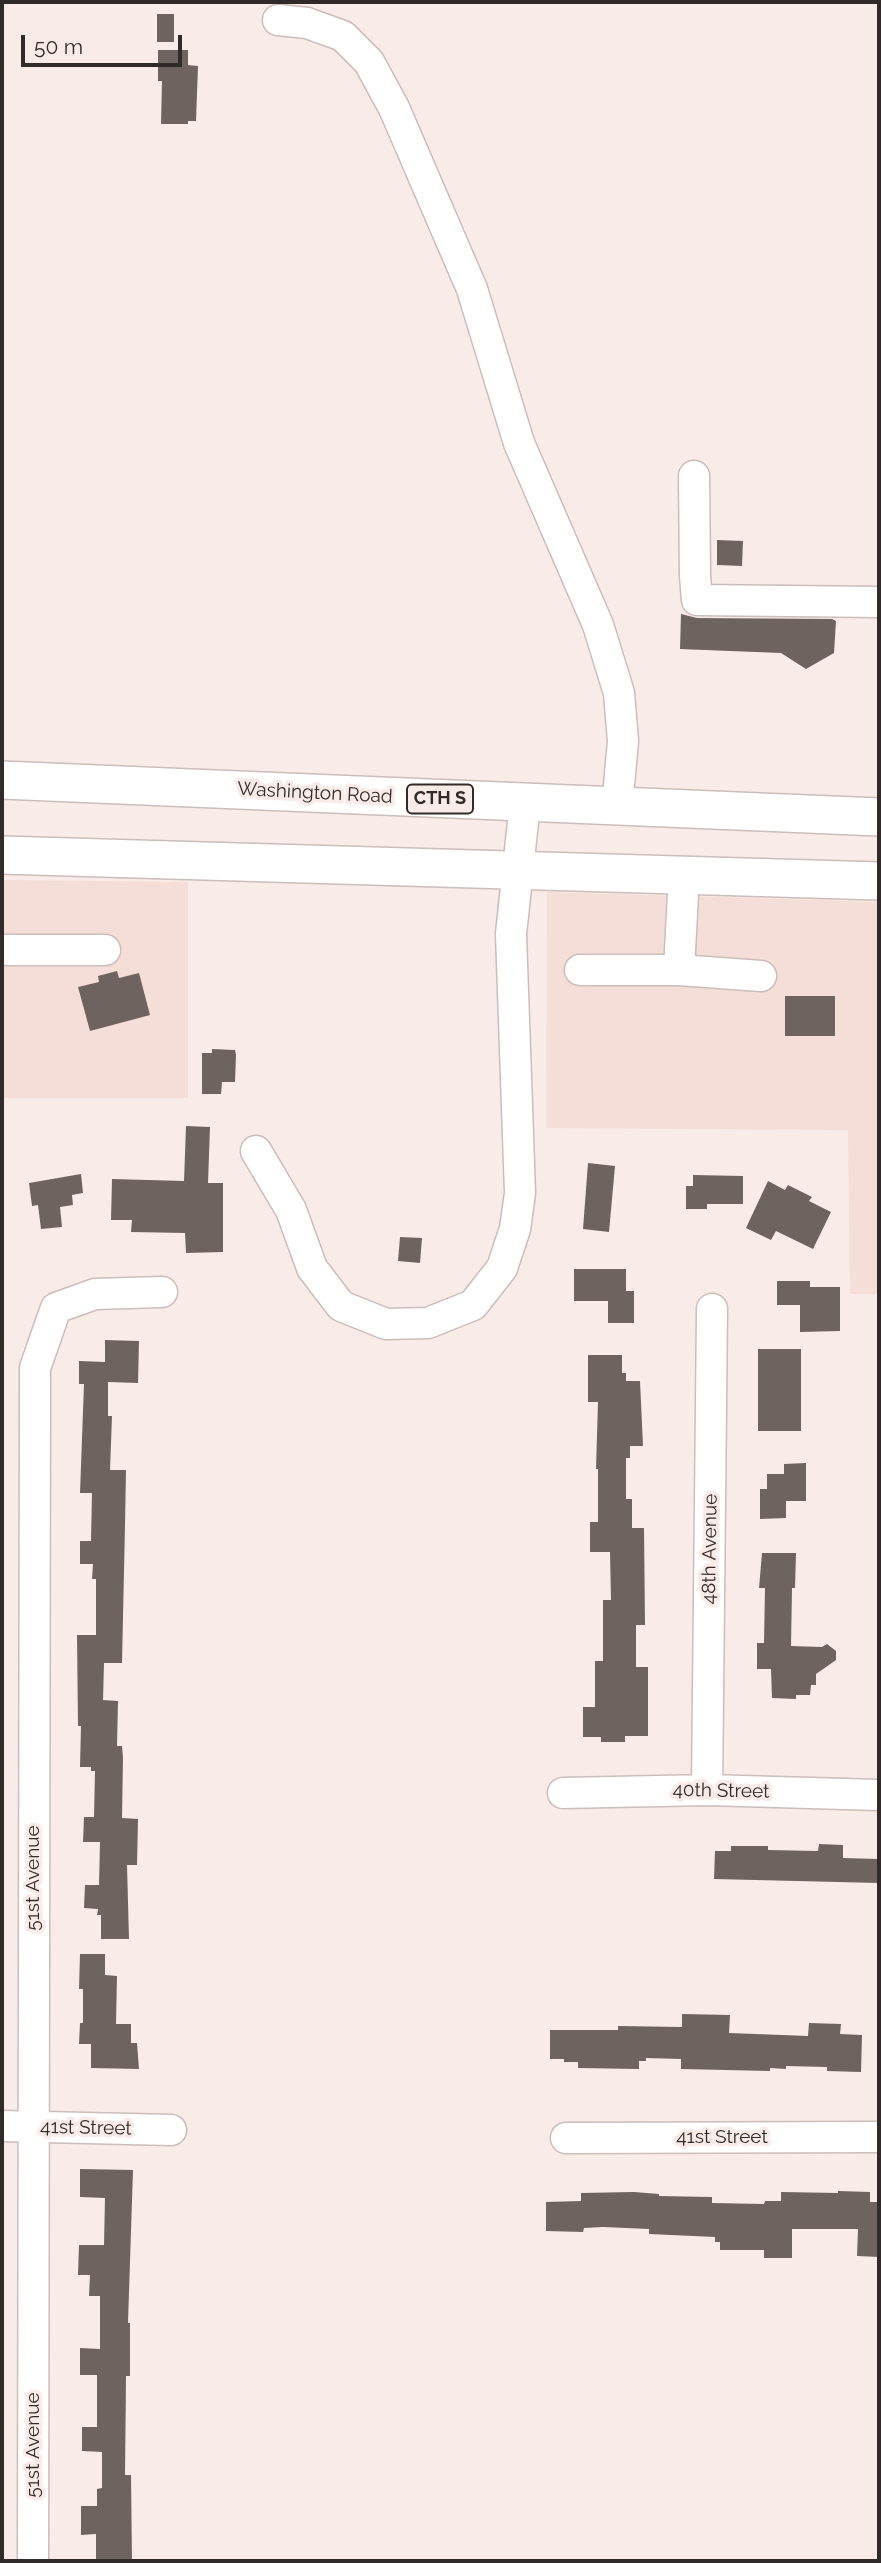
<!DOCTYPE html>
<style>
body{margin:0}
#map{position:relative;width:881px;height:2563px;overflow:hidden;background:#f9ebe7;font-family:Raleway,sans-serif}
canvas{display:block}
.frame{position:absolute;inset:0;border:4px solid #302b29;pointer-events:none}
.scale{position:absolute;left:21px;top:35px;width:161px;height:32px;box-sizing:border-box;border:4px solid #302b29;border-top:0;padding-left:9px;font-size:21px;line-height:24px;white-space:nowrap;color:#302b29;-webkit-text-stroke:5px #f9ebe7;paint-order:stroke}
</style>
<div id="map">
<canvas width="881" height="2563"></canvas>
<div class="frame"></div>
<div class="scale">50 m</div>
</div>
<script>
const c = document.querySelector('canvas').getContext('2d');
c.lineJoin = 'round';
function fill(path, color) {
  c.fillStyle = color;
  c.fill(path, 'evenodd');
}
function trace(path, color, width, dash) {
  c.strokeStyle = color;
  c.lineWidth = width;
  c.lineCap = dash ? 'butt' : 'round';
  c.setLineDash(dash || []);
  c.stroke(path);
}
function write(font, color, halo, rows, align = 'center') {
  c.font = font + ' Raleway,sans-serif';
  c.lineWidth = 7;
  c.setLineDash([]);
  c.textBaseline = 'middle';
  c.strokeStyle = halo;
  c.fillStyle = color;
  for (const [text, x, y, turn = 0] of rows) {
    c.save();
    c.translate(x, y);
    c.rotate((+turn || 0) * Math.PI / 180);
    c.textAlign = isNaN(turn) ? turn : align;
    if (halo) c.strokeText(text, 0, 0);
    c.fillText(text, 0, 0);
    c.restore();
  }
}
fill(new Path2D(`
 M2,880l186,2v216h-186z
 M547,892l332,10v392h-29l-2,-164 -302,-2z`), '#f4ded7');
fill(new Path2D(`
 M157,14h17v28h-17z
 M158,50h30v15l10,1 -2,55h-8v3h-27l1,-43h-4z
 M717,540l26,1 -1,25 -25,-1z
 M681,614l16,4 135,1 4,2 -2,32 -28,16 -25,-16 -101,-4z
 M117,971l2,7 20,-5 11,42 -60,16 -12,-44 21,-5 -1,-6z
 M785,996h50v40h-50z
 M212,1049l23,1 1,5 -1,27h-13l-1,12h-19v-41h10z
 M186,1126l24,1 -2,56h15v69l-37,1 -1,-20 -54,-1 1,-12h-21l1,-41 72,2z
 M588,1163l27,3 -6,66 -26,-3z
 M81,1174l2,19 -11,2 1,10 -13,2 2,20 -21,2 -3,-24 -6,1 -3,-23z
 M693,1175l50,1v28h-36v5h-21v-23h7z
 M768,1181l17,9 3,-5 24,12 -3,4 22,11 -18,37 -37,-18 -5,9 -25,-12z
 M400,1237l22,1 -2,25 -22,-2z
 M574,1269h52v22h8v32h-26v-22h-34z
 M777,1281h33v6h30v44l-40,1v-27h-23z
 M105,1340l34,1 -1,42 -30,-1v34h4l-2,54h16l-1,55 -3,138h-18l-1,37 15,1 -1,45h5l1,12 -1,60 16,1 -1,46h-10l2,74h-28v-24h-4l1,-6 -14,-1 1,-23h14l1,-43h-17l1,-25h10l1,-46h-4v-4h-11l1,-41h-3l-1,-91h19v-56h-4l1,-15h-13v-23h11l1,-48h-12l4,-109h-5v-23l26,1z
 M758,1349h43v82h-43z
 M588,1355h34v18h4v8h14l3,65h-13v12h-4v41h6v29h12l1,97h-9v42h12v69h-23v6h-24v-5h-18v-30h12v-46h8v-61h8l-1,-48h-20v-30h8v-53h-2l2,-67h-10z
 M806,1463v38h-20v17l-26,1v-30h7v-15h17v-10z
 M762,1553h34l-1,35h-3l-1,58 31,1 5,-3 9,7v9l-20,14v11h-5l-1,10h-14v4l-24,-1 -1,-29h-14v-26h7l1,-55h-6z
 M819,1844l24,1v13l36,1v24l-165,-4 1,-28h16v-5h37v4l50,1z
 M80,1954h25v21l12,1 -1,48h15v19h6l2,26 -48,-1v-24h-12l1,-21h3v-34h-4z
 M682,2014l48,1 -1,18 79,3 1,-13 32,1 -1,10 22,1 -1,37 -34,-1v-4l-41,-1v3l-16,-1v3l-89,-2v-10l-35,-1v3h-7v8l-61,-1v-6h-14v-3h-14v-29h68v-4l64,1z
 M80,2169l53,1 -5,153h2v53h-4l-1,99h6l1,86h-36v-27l-15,1v-29h16v-17l5,-1v-36l-20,-1v-24h15v-52h-17v-27l20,1v-53h-11l1,-21h-12l1,-30h25l1,-47 -25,-1z
 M838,2191l32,1v10h9v55l-22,-1 1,-27h-66v29h-28v-8h-44v-8h-5v-5l-66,-3v-5l-46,-2 -19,1 -1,4 -37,-1v-29l35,-1v-8l53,-1 25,2v2l53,1v6l52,1 1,-3h16v-9l57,1z`), '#6f6360');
const minor = new Path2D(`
 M278,20l29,3 36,13 26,26 25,46 78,181 47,154 79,182 21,68 4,48 -6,66
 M694,476l1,100 2,24 182,2
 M2,950h103
 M580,970h99l5,-95
 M679,970l82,6
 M256,1151l35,59 21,58 29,38 45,18 42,-1 45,-18 29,-37 13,-39 5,-36 -9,-259 14,-131
 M707,1790l5,-481
 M563,1793l144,-3 172,5
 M2,2126l169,4
 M566,2138l313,-1
 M33,2561l2,-1193 21,-60 39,-14 67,-2`);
const major = new Path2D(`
 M2,780l877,37
 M2,855l877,26`);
trace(minor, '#cbbdb9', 33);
trace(major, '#cbbdb9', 40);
trace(minor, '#fff', 30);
trace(major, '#fff', 37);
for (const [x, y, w] of [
 [440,799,66]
]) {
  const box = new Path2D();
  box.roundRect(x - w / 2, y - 14.5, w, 29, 5);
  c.fillStyle = '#f9ebe7';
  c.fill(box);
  trace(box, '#302b29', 2);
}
write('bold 18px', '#302b29', null, [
 ["CTH S",440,799]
]);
write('19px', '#302b29', '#f9ebe7', [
 ["Washington Road",315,793,3],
 ["48th Avenue",710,1549,-89],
 ["40th Street",721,1791,1],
 ["51st Avenue",33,1878,-90],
 ["41st Street",86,2128,1],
 ["41st Street",722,2137],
 ["51st Avenue",33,2445,-90]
]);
</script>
